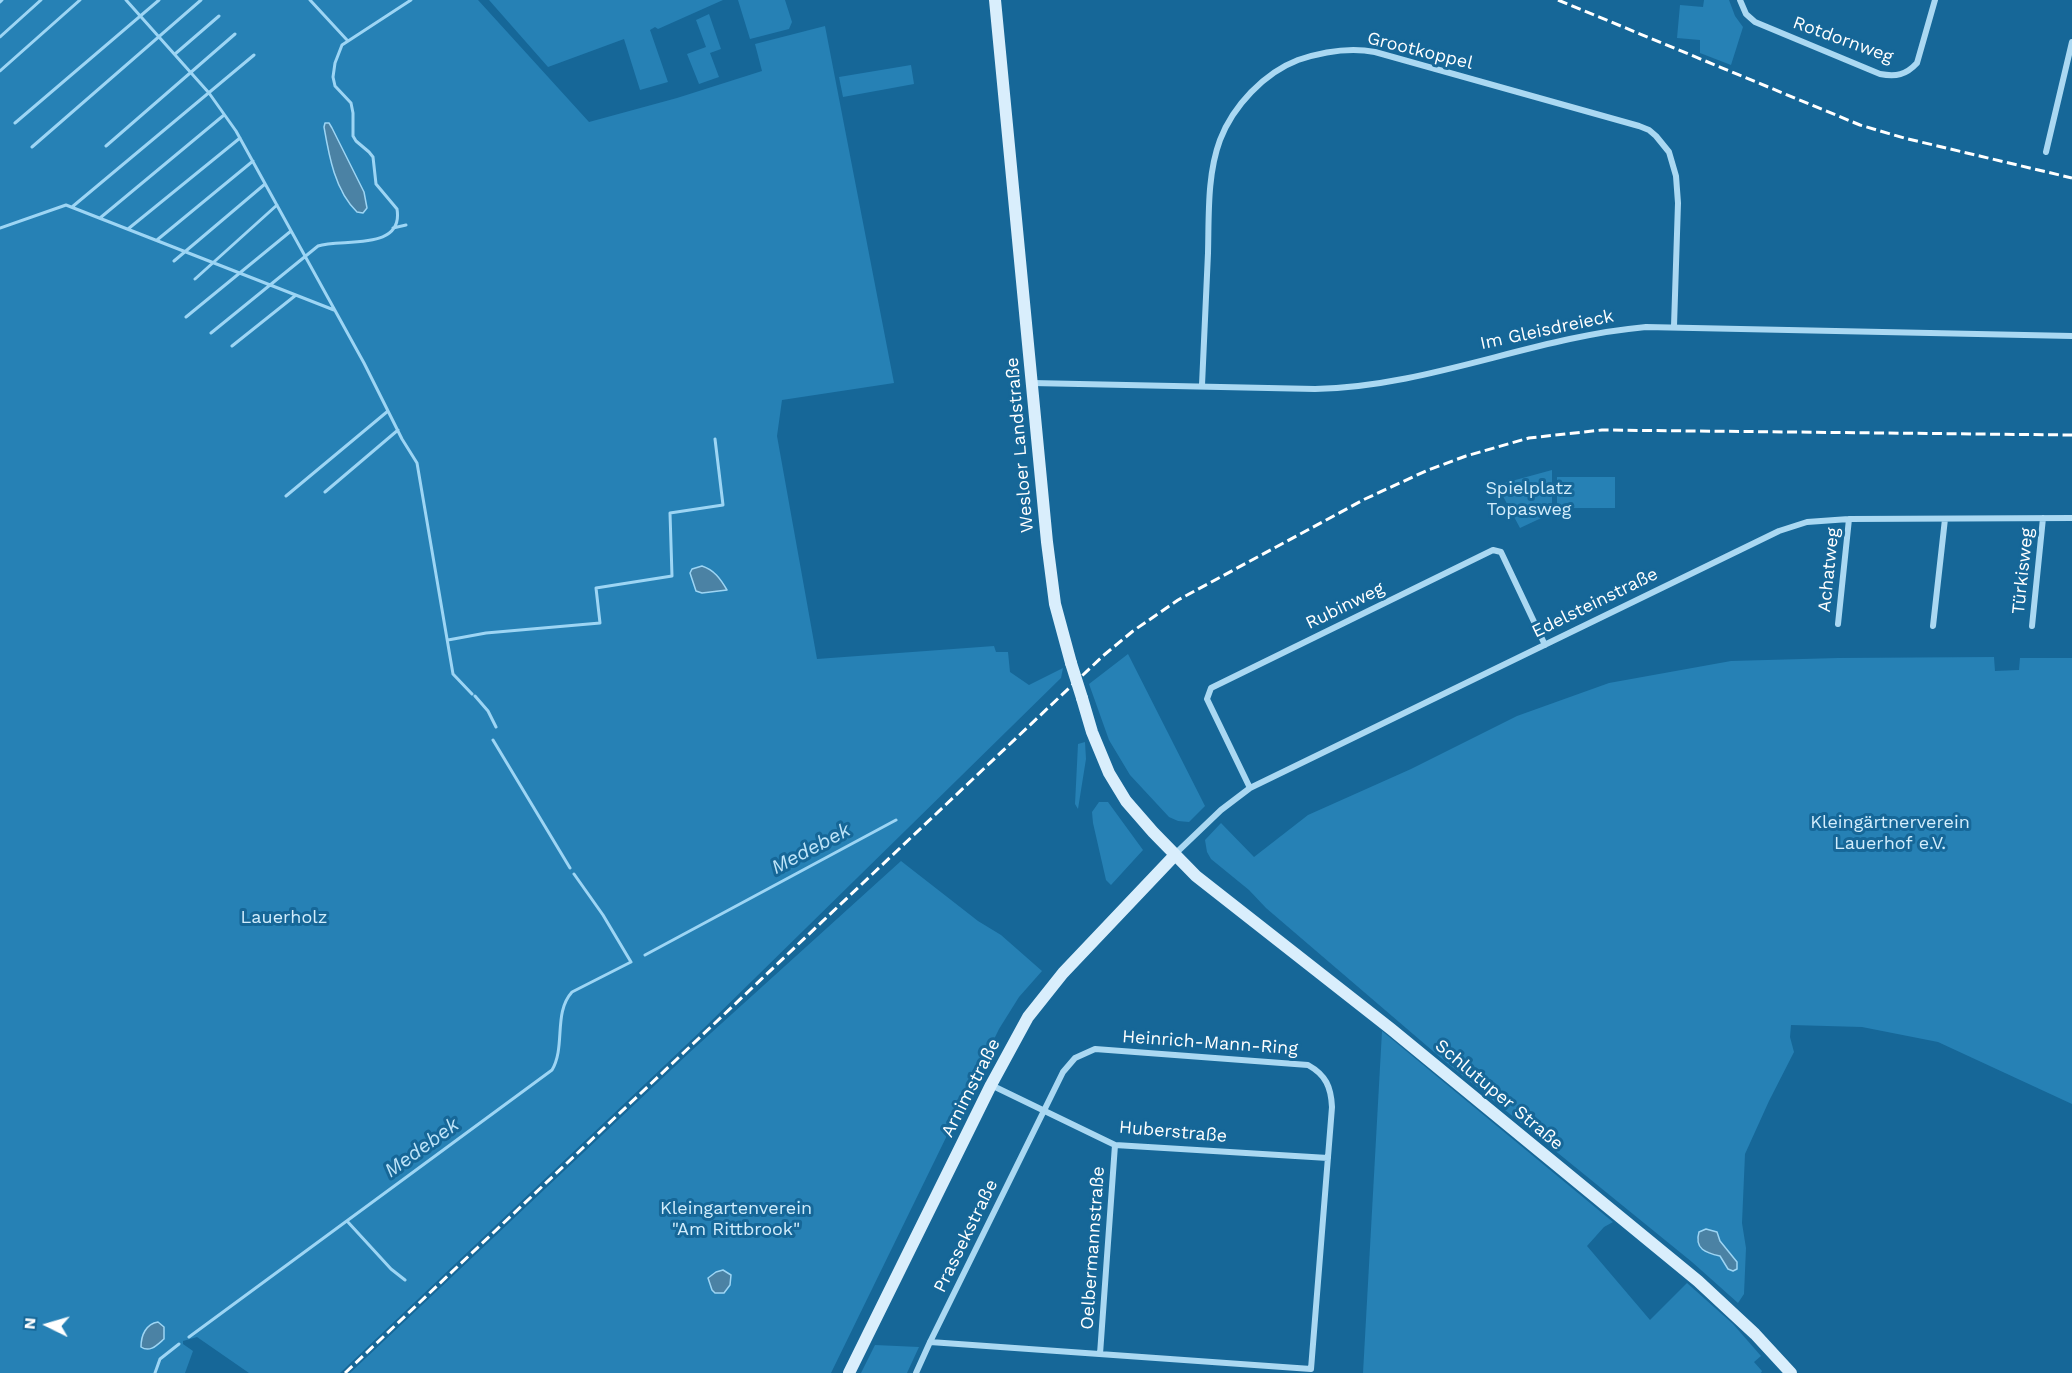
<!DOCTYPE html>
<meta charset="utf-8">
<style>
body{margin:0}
#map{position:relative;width:2072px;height:1373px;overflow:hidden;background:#166798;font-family:"Work Sans",sans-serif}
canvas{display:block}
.north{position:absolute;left:18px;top:1295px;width:60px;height:60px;-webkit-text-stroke:4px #166798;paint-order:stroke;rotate:275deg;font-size:16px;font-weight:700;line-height:24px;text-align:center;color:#fff}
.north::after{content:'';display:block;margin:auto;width:21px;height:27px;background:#fff;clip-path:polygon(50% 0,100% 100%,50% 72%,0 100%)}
</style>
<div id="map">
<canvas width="2072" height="1373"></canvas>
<div class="north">N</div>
</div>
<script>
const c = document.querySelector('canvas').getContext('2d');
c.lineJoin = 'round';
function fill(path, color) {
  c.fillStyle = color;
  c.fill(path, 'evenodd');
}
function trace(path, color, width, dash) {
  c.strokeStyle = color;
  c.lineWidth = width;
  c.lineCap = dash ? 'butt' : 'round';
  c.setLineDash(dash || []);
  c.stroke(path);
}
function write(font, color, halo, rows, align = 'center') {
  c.font = font + ' "Work Sans",sans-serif';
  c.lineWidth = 6;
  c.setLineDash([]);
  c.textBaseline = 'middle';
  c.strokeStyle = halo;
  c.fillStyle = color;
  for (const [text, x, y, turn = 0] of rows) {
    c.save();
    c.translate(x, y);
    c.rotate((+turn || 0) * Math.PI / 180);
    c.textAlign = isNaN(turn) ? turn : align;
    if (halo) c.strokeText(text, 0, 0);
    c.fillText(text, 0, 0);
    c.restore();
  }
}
fill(new Path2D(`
 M0,0h478l111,122 88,-24 85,-27 -7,-27 70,-18 69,357 -112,17 -5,36 40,223 177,-13 2,6h12l2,20 19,13 34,-17 -2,10 -358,351 -363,344h-91l-52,-36 -14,4v3l10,7 -8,22h-185zM324,127l13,10 27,55h-23l-10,-30z
 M489,0h234l-65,29 -3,-2 -5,3 18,52 -28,8 -16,-51 -76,28z
 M738,0h47l7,22 -3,7 -39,10z
 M1704,0h25l6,16 8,11 -12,38 -31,-12v-13l-23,-2 3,-33 23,2z
 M709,14l12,35 -11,4 9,24 -20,7 -12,-30 19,-7 -10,-27z
 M911,65l3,19 -71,13 -4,-20z
 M1552,470v43l-32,15 -23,-43z
 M1557,477h58v31h-58z
 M1128,654l77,152 -16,16 -11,-1 -9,-4 -39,-42 -21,-35 -20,-56z
 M1994,657l1,14 24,-1 1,-12h52v446l-134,-62 -76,-15 -71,-2 -1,12 4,15 -25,49 -24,53 -3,69 4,25 -2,46 -6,9 -46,-41 -251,-204 -175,-150 -17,-18 -38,-31 -4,-7 -2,-12 16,-17 33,34 54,-42 103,-46 106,-53 92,-33 122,-22 107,-3zM1717,1232l3,9 17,21 -9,7 -8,-13c-12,-2 -20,-5 -23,-17z
 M1085,742l1,17 -8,50 -3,-5 3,-60z
 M1099,802h9l35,48 -32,35 -5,-5 -13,-57 -1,-11z
 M901,861l77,60 23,14 41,36 -23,26 -20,32 -168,344h-481l340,-321z
 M1382,1031l231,191 -9,5 -17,19 63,74 37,-37 46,41 28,32 -7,6 8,9 -1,2h-398z
 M875,1345l44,2 -12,26h-46z`), '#2681b5');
const water = new Path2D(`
 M325,123h4l3,5 32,64 3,16 -4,5 -6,-1c-22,-21 -28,-56 -33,-85z
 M702,566c12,4 18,12 25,24l-25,3 -6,-2 -6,-18 2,-4z
 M1706,1229l11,3 3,9 17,21v7l-4,2 -5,-2 -8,-13c-14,-3 -26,-7 -21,-24z
 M723,1270l8,5 -1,10 -6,8h-9l-3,-3 -4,-12 8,-6z
 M158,1322l6,5v12c-7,6 -14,14 -23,8 0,-12 5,-23 17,-25z`);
fill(water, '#4b82a4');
trace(water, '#9dd5f4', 1.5);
trace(new Path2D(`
 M126,0l83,93 27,38 128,232 38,76 15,24 36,211 19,20
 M310,0l37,40
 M0,2l2,-2
 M0,37l41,-37
 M175,54l44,-38
 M0,71l80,-71
 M15,123l144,-123
 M106,146l129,-112
 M32,147l169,-147
 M72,207l182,-152
 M100,218l124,-103
 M0,228l66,-23 268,105
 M393,228l13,-3
 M128,229l112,-91
 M157,240l96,-79
 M174,261l91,-77
 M195,279l82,-74
 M186,317l105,-86
 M211,333l107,-87c23,-8 86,6 79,-37l-21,-25 -3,-27 -4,-5 -13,-11 -3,-5v-23l-2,-10 -16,-17 -2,-9 2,-14 7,-18 69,-45
 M232,346l64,-51
 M325,492l73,-62
 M286,496l102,-85
 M448,640l38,-7 114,-10 -4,-35 76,-12 -2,-63 53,-8 -8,-66
 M475,696l13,15 8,16
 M493,740l77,128
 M645,955l251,-135
 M347,1221l44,48 14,11
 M189,1337l363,-267c14,-24 1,-57 20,-78l59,-30 -28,-47 -29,-41
 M155,1373l5,-14 19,-15`), '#9dd5f4', 3);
trace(new Path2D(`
 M1740,0l6,14 9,8 125,52c16,3 26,1 37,-11l18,-63
 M2046,152l26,-110
 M1032,383l283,6c113,-2 218,-52 331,-62l426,9
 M1202,385c2,-44 4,-88 6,-132 1,-37 -1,-78 12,-113 13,-34 44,-67 78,-80 24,-8 51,-13 77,-8l264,74 10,4 7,6 13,16 7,24 2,27 -4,123
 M1838,624l11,-105
 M1933,626l12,-107
 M2032,626l11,-108
 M1250,788l-43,-89 4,-11 282,-138 8,2 44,93
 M1175,854l46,-44 29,-22 529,-257 28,-9 42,-3 223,-1
 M991,1085l124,60 213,13
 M1100,1354l15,-209
 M916,1373l14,-31 133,-270 12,-14 20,-9 213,16c18,10 23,22 24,42l-21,262 -381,-27`), '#aad8f2', 6);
trace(new Path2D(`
 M995,0l52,542 8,62 16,59
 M1082,698l10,34 17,41 17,28 27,31 43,44 195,153 307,252 57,53 36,39
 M849,1373l142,-288 37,-68 35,-44 112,-118`), '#d9eefc', 12);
trace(new Path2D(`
 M1558,0l302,125 44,13 168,40
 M345,1373l759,-718 29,-24 45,-31 187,-101 63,-29 38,-14 63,-18 73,-8 470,5`), '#fff', 3, [10, 4.5]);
trace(new Path2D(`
 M1071,663l11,35`), '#d9eefc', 12);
write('18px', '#fff', '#166798', [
 ["Rotdornweg",1843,40,20],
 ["Grootkoppel",1420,51,14],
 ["Im Gleisdreieck",1547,330,-12],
 ["Wesloer Landstraße",1020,445,-95],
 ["Achatweg",1829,570,-84],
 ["Türkisweg",2023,571,-84],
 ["Edelsteinstraße",1595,603,-26],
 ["Rubinweg",1345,606,-26],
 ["Heinrich-Mann-Ring",1210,1043,4],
 ["Arnimstraße",971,1088,-63],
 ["Schlutuper Straße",1499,1095,40],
 ["Huberstraße",1173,1132,5],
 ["Prassekstraße",966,1236,-64],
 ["Oelbermannstraße",1093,1248,-86]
]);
write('18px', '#d2edfc', '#166798', [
 ["Spielplatz",1529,489],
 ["Topasweg",1529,510],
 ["Kleingärtnerverein",1890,823],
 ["Lauerhof e.V.",1890,844],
 ["Lauerholz",284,918],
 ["Kleingartenverein",736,1209],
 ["\"Am Rittbrook\"",736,1230]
]);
write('italic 20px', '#bee4f9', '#166798', [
 ["Medebek",811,849,-28],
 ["Medebek",422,1148,-36]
]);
</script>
